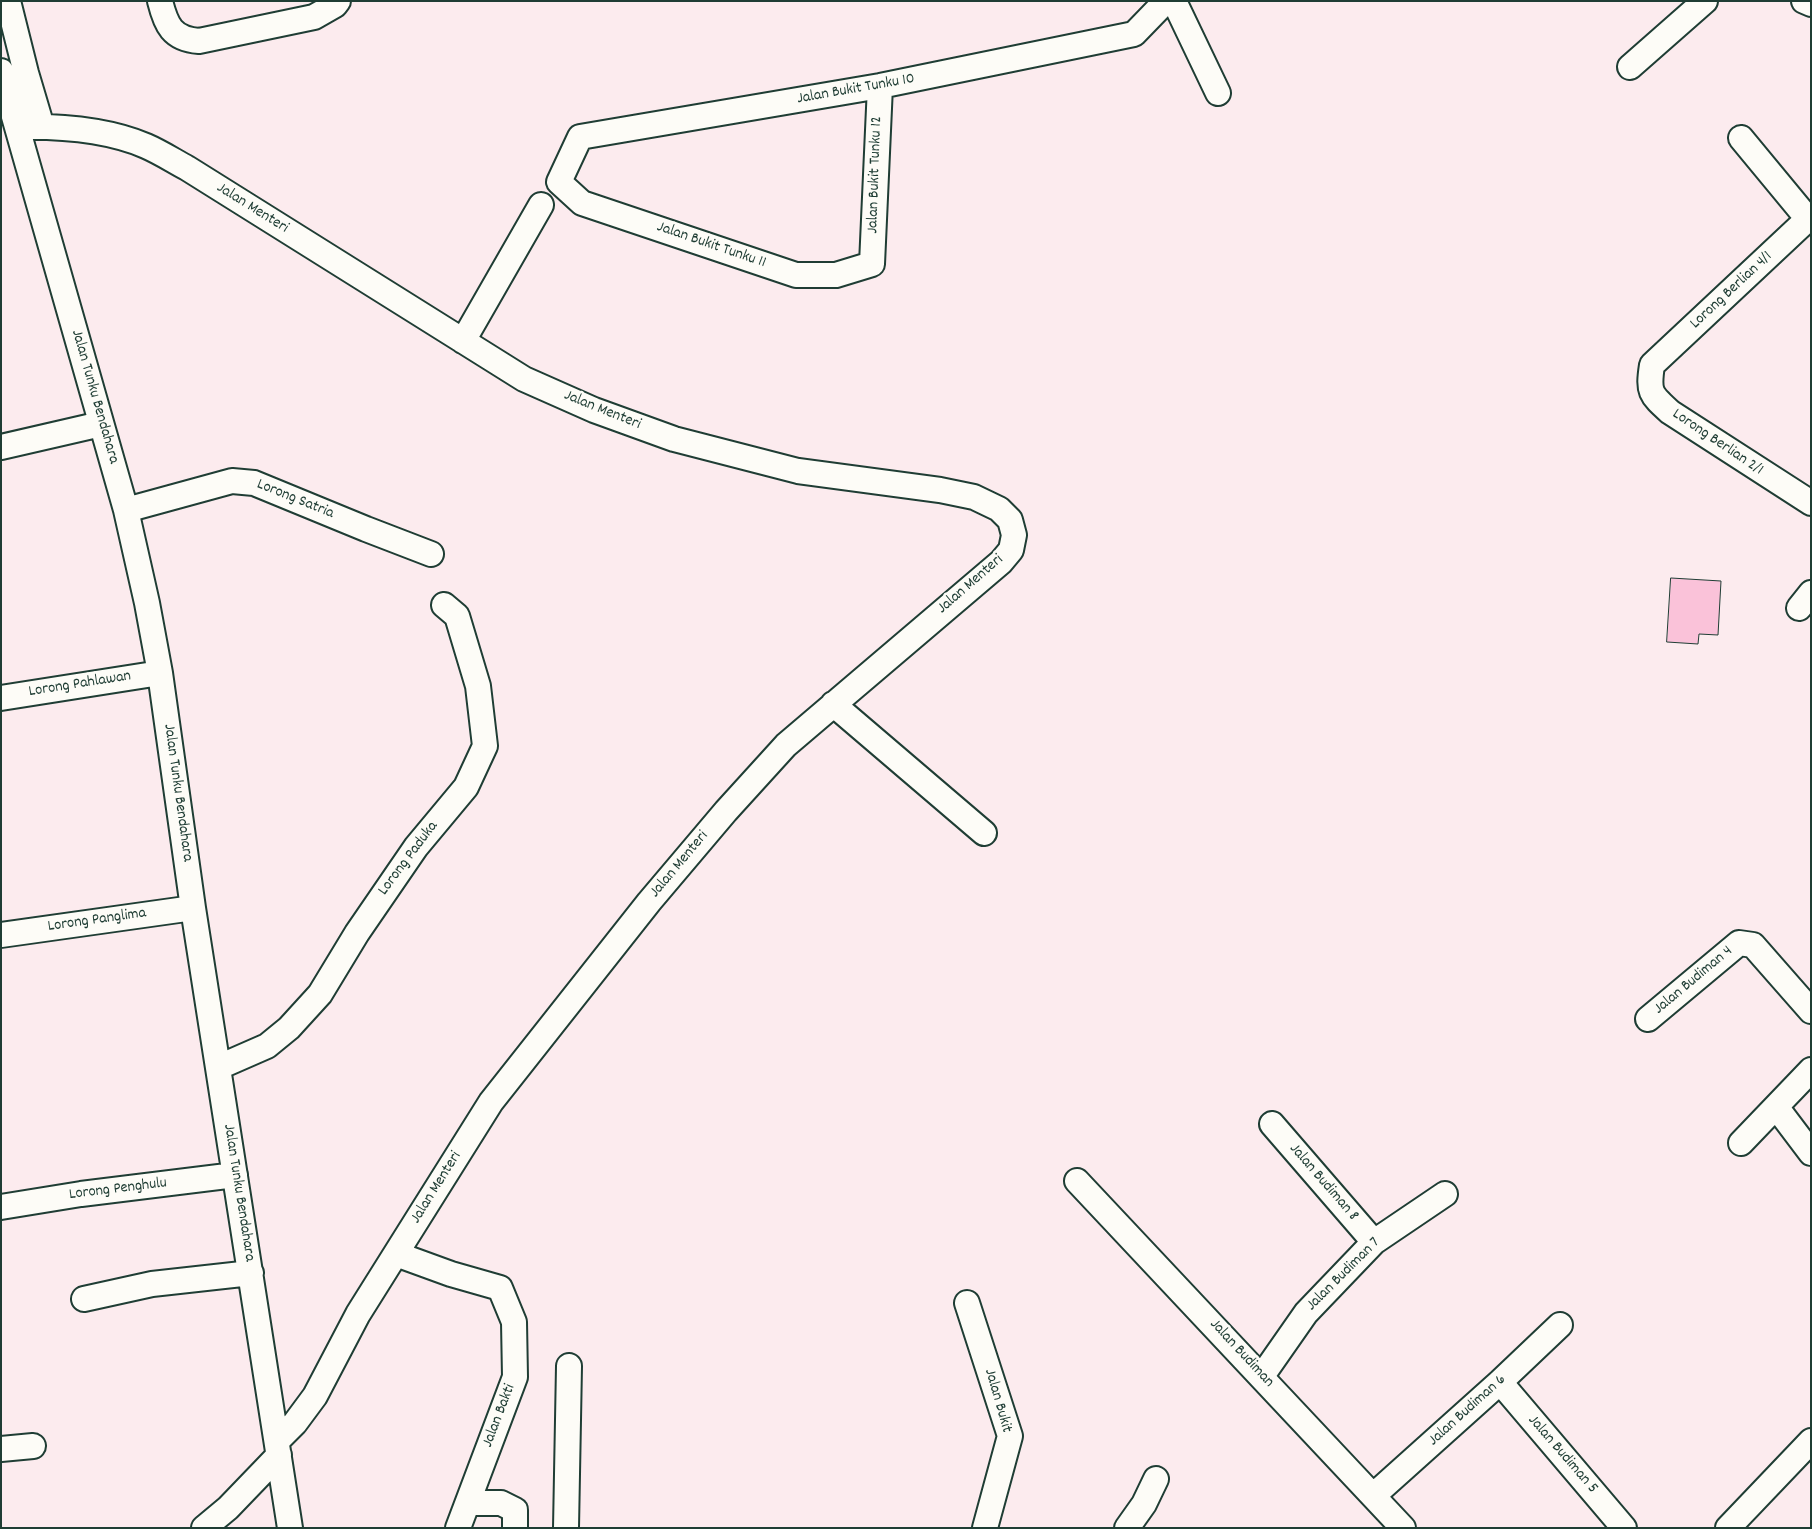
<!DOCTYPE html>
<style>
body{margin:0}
#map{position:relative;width:1812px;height:1529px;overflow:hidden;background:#fcebee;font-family:Dekko,sans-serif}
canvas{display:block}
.frame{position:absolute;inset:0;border:2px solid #1f3d34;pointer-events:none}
</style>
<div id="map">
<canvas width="1812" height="1529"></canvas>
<div class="frame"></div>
</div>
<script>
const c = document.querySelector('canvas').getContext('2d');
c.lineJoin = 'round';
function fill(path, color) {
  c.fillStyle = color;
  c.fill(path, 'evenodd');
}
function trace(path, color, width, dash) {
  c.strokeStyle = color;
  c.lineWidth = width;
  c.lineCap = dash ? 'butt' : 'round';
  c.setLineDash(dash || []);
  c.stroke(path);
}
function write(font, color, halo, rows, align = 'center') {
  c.font = font + ' Dekko,sans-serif';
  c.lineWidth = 5;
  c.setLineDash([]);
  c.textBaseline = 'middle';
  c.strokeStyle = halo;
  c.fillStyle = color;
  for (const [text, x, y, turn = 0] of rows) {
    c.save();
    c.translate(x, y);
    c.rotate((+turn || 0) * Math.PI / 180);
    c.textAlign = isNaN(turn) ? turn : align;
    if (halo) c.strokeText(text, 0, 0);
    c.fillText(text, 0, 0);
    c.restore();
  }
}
const building = new Path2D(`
 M1671,578l50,3 -3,54 -19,-1 -1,10 -31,-2z`);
fill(building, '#fac2d9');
trace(building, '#1f3d34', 1);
const minor = new Path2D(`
 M8,1l18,72 16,54
 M160,1c6,24 12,38 39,40l115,-24 21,-12 3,-4
 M1174,1l44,92
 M1804,1l7,3
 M1630,67l75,-66
 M1,71l125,439 21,93 13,70 33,235 97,620
 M880,86l-8,178 -36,11h-40l-214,-72 -23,-21 21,-45 300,-51 254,-52 32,-33
 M17,127c43,-1 89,2 129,19 14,6 28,15 41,22l337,211 70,31 80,29 124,32 142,19 34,7 25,12 11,11 4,15 -3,15 -10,12 -215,183 -60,66 -77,91 -158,200 -133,212 -43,82 -20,27 -18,18
 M1741,138l67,81
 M1811,216l-159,149c-4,27 -2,29 18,47l141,91
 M463,341l78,-136
 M1,447l100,-23
 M126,510l106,-29 22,2 112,46 65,25
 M1799,608l12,-15
 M1,698l159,-25
 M833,704l151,129
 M1,935l192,-27
 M1648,1019l91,-76 14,2 58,66
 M219,1067l48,-21 22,-18 31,-34 37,-61 59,-86 50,-60 19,-41 -7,-60 -21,-70 -13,-11
 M1777,1108l34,45
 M1272,1124l102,118
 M1741,1143l70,-73
 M1077,1181l326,347
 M1,1207l80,-13 154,-19
 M396,1254l55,20 49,14 14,34 1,55 -57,151
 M84,1299l68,-15 99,-11
 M967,1303l43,133 -25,92
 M1262,1376l44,-63 68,-71 71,-48
 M1500,1382l124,146
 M1,1449l32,-3
 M1374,1495l126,-113 60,-57
 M468,1503h33l14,7v18
 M204,1528l24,-20 51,-53
 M566,1528l3,-162
 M1127,1528l17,-24 12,-25
 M1728,1528l83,-87`);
trace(minor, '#1f3d34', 28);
trace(minor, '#fdfcf7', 24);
write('16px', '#1f3d34', '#fdfcf7', [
 ["Jalan Bukit Tunku 10",856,90,-10],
 ["Jalan Bukit Tunku 12",876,175,-88],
 ["Jalan Menteri",252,209,32],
 ["Jalan Bukit Tunku 11",711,246,19],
 ["Lorong Berlian 4/1",1732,291,-43],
 ["Jalan Tunku Bendahara",94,397,74],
 ["Jalan Menteri",602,411,22],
 ["Lorong Berlian 2/1",1717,443,34],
 ["Lorong Satria",295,500,22],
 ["Jalan Menteri",971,585,-41],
 ["Lorong Pahlawan",80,685,-9],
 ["Jalan Tunku Bendahara",177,793,82],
 ["Lorong Paduka",409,859,-53],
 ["Jalan Menteri",680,865,-50],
 ["Lorong Panglima",97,921,-8],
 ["Jalan Budiman 4",1694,981,-40],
 ["Jalan Budiman 8",1323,1183,49],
 ["Jalan Menteri",437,1188,-58],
 ["Lorong Penghulu",118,1190,-7],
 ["Jalan Tunku Bendahara",238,1193,81],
 ["Jalan Budiman 7",1344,1275,-45],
 ["Jalan Budiman",1241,1354,47],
 ["Jalan Bukit",997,1401,74],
 ["Jalan Budiman 6",1468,1411,-42],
 ["Jalan Bakti",500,1416,-69],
 ["Jalan Budiman 5",1562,1455,49]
]);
</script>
